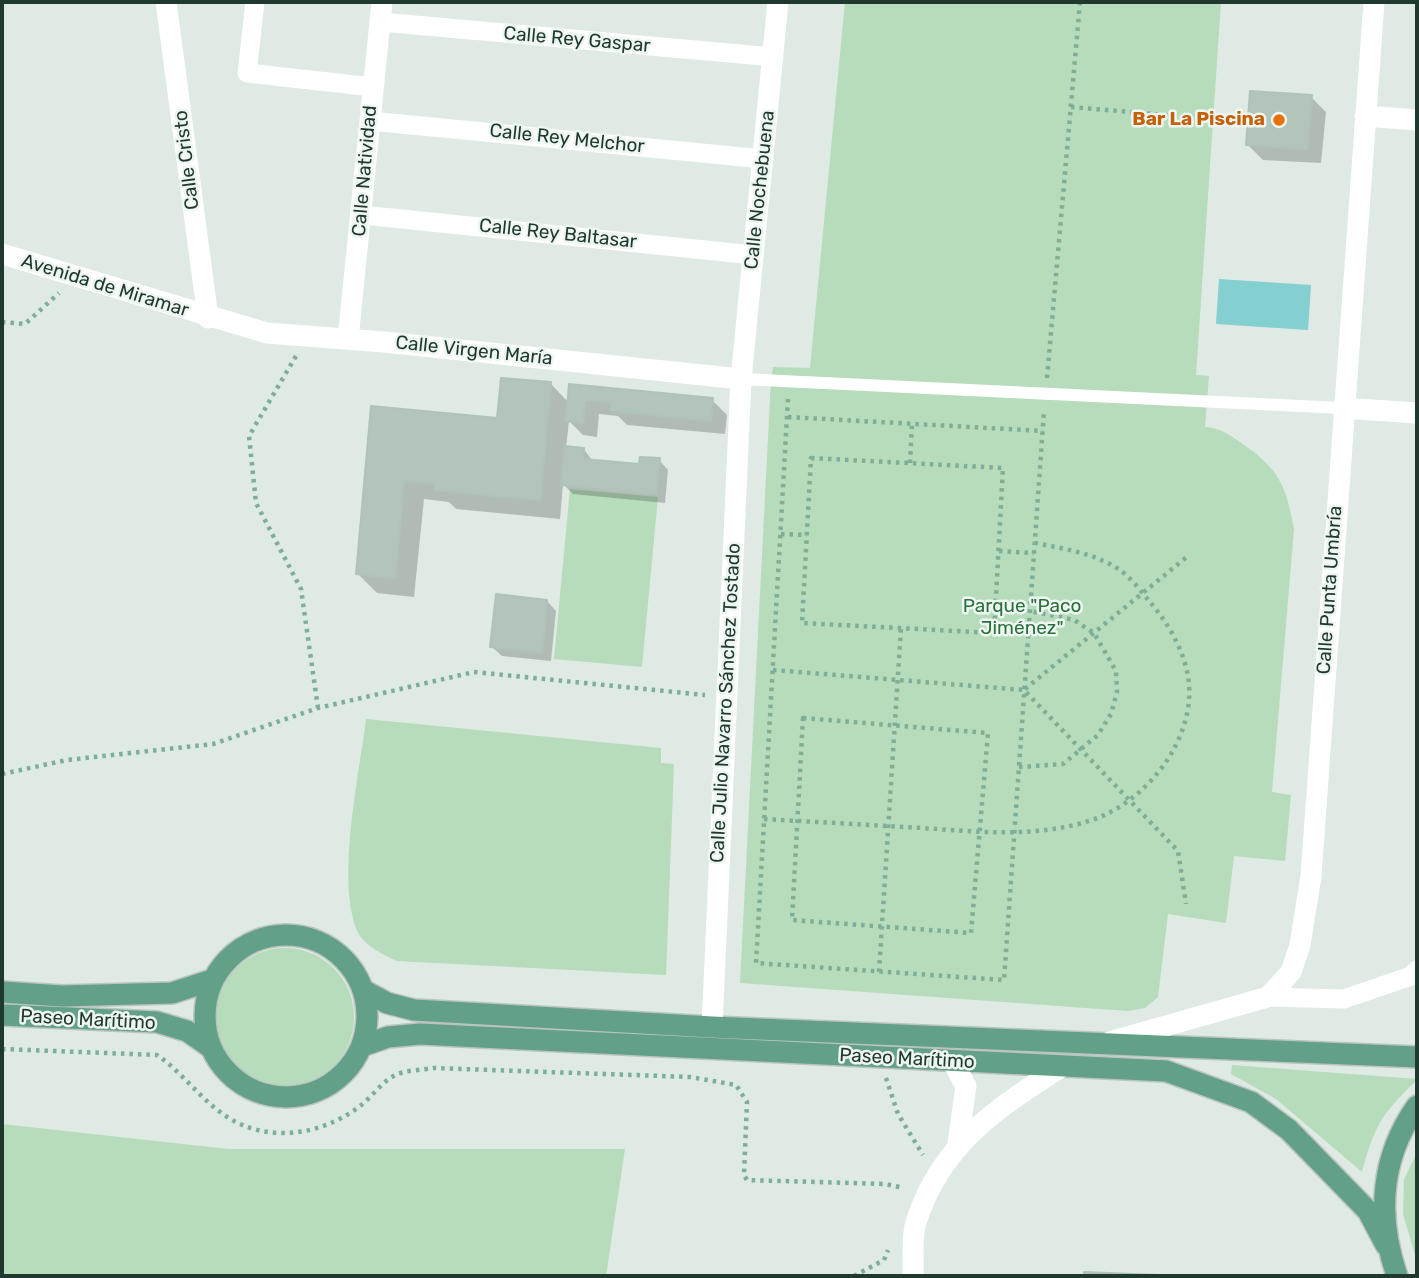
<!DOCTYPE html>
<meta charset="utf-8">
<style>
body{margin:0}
#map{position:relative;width:1419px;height:1278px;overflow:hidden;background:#deeae3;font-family:Rubik,sans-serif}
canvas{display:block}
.frame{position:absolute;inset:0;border:4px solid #1f392f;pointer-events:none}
</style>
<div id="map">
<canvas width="1419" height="1278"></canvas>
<div class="frame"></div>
</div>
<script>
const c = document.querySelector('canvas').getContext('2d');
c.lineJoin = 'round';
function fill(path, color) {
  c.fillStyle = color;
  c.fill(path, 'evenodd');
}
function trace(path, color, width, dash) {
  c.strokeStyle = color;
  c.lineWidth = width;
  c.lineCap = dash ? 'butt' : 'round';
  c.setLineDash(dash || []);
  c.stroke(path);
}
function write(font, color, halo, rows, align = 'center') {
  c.font = font + ' Rubik,sans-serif';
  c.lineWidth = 5;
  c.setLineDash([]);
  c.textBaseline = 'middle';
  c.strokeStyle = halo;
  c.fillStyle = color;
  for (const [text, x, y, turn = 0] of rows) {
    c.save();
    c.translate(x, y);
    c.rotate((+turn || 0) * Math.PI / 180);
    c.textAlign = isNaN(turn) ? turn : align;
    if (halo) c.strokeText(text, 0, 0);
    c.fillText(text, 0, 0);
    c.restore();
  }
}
fill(new Path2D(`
 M845,2h376l-25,373 13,1 -4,51c15,1 23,7 35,15 38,26 46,42 54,87l-22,263 19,3 -6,66 -51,-5 -8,67 -58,-9 -10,83 -13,11 -17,3 -388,-28 31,-603 2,-13 37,1z
 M570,489l88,8 -16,170 -88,-8z
 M366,719l295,29v15l13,1 -8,211 -269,-14c-15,-7 -35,-16 -41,-33 -19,-53 3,-152 10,-209z
 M216 1017a69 69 0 1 1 138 0a69 69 0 1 1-138 0Z
 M1232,1065l185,14v1c-34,32 -43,46 -55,92l-86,-73 -45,-25z
 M2,1124l226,25h397l-19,127h-604z
 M1417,1153v109l-14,-48 1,-35z`), '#b6dcbb');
fill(new Path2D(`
 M1219,279l92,6 -3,45 -92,-6z`), '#84cfd0');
fill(new Path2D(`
 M1311,97l15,15 -5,51 -58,-3 -15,-15z
 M551,384l18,19 2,-17 141,14 15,15 -2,19 -98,-9 -9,-9 -19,-2 -2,23 -14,-2 -14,-14 -3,27 18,1 9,13 48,4 18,-6 9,10 -3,33 -92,-9 -10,-10 -3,35 -104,-10 -7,-7 -25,-3 -10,98 -37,-4 -19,-19 15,-166 126,12z
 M547,601l9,10 -5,50 -49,-5 -10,-9z`), '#0003');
const building = new Path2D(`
 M1250,91l62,4 -5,54 -61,-4z
 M501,378l50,4 -11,118 -105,-10v-6l-31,-3 -9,97 -39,-4 15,-168 126,12z
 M569,384l144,14 -2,23 -100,-10v-9l-26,-2 -2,23 -17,-2z
 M565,446l19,2 -1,11 56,5 1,-7 20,1 -4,36 -95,-9z
 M496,594l51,6 -5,53 -52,-6z
 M1084,1272l74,3v1h-74z`);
fill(building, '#b3c4bb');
trace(building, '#b0c3b9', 2);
const primary = new Path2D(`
 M205 1016a81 81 0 1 1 162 0a81 81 0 1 1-162 0Z
 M363,990l24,13 27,7 298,17 705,30
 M2,992l60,4 110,-3 40,-13
 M2,1015l155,7 30,9 23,16
 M362,1046l26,-9 32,-3 746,37 85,31 38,28 79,81 18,34
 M1397,1276c-20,-59 -17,-118 20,-170`);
trace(primary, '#bcc4c1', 24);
trace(new Path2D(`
 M1071,107l142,12
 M2,322l23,2 34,-31
 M296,356l-47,80 7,67 45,86 17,119
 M1047,378l33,-376
 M788,399l-32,564 248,17 40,-569
 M788,417l255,14
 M811,458l192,10 -9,165 -192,-10z
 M910,463l2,-39
 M781,534l26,1
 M999,551l35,2
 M773,670l251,20 154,161 8,53
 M1025,689l163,-133
 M803,718l185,15 -17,200 -179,-13z
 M1019,767l44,-3 35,-29 13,-21 6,-22 -1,-21 -22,-38 -20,-13 -44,-9
 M2,774l65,-14 146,-16 105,-36 156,-36 231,23
 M764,819c53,3 106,6 159,9 57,4 114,10 169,-8 57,-19 109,-87 95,-149 -6,-26 -21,-51 -38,-70 -8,-10 -18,-23 -29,-31 -26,-17 -55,-21 -85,-27
 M879,972l22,-344
 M2,1049l155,6c29,20 46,49 77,66 41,22 91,12 126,-15 11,-8 20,-22 32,-29 10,-7 30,-7 42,-9l256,9 46,8 11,17 -3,73 3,5 138,4 19,4
 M886,1078l12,36 25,41
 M854,1276l30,-16 4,-10`), '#7eae98', 4.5, [3.5, 5]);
trace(new Path2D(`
 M741,379l601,29`), '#fff', 12);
trace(new Path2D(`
 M255,2l-8,71 126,14
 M381,22l393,35
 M370,121l394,38
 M362,215l392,40
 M1268,997l76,2 67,-23 6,-6`), '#fff', 19);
trace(new Path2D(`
 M166,2l42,316
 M1365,116l52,4
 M1342,408l75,5
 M1109,1042l159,-45 23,-25 9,-27 11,-69 63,-874
 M952,1061l14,25 -8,57
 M913,1276c1,-17 -2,-38 3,-54 25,-78 80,-113 145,-155`), '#fff', 21);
trace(new Path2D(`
 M2,254l265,79 117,9 357,37
 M348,339l34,-337
 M712,1027l29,-648 37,-377`), '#fff', 21);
trace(primary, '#62a087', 21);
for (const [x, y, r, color] of [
 [1279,120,7,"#e8710a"]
]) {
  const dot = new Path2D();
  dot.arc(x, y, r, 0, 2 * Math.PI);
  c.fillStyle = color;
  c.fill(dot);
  trace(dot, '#eef6f1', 2.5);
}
write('19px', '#1f392f', '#eef6f1', [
 ["Calle Rey Gaspar",577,40,5],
 ["Calle Rey Melchor",567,139,6],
 ["Calle Cristo",187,160,-97],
 ["Calle Natividad",365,171,-85],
 ["Calle Nochebuena",760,190,-84],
 ["Calle Rey Baltasar",558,234,6],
 ["Avenida de Miramar",105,286,17],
 ["Calle Virgen María",474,351,6],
 ["Calle Punta Umbría",1330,590,-86],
 ["Calle Julio Navarro Sánchez Tostado",726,703,-87],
 ["Paseo Marítimo",88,1020,3],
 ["Paseo Marítimo",907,1059,3]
]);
write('bold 19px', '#c56008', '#eef6f1', [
 ["Bar La Piscina",1265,120]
], 'right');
write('19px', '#2a703b', '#eef6f1', [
 ["Parque \"Paco",1022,607],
 ["Jiménez\"",1022,629]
]);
</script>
